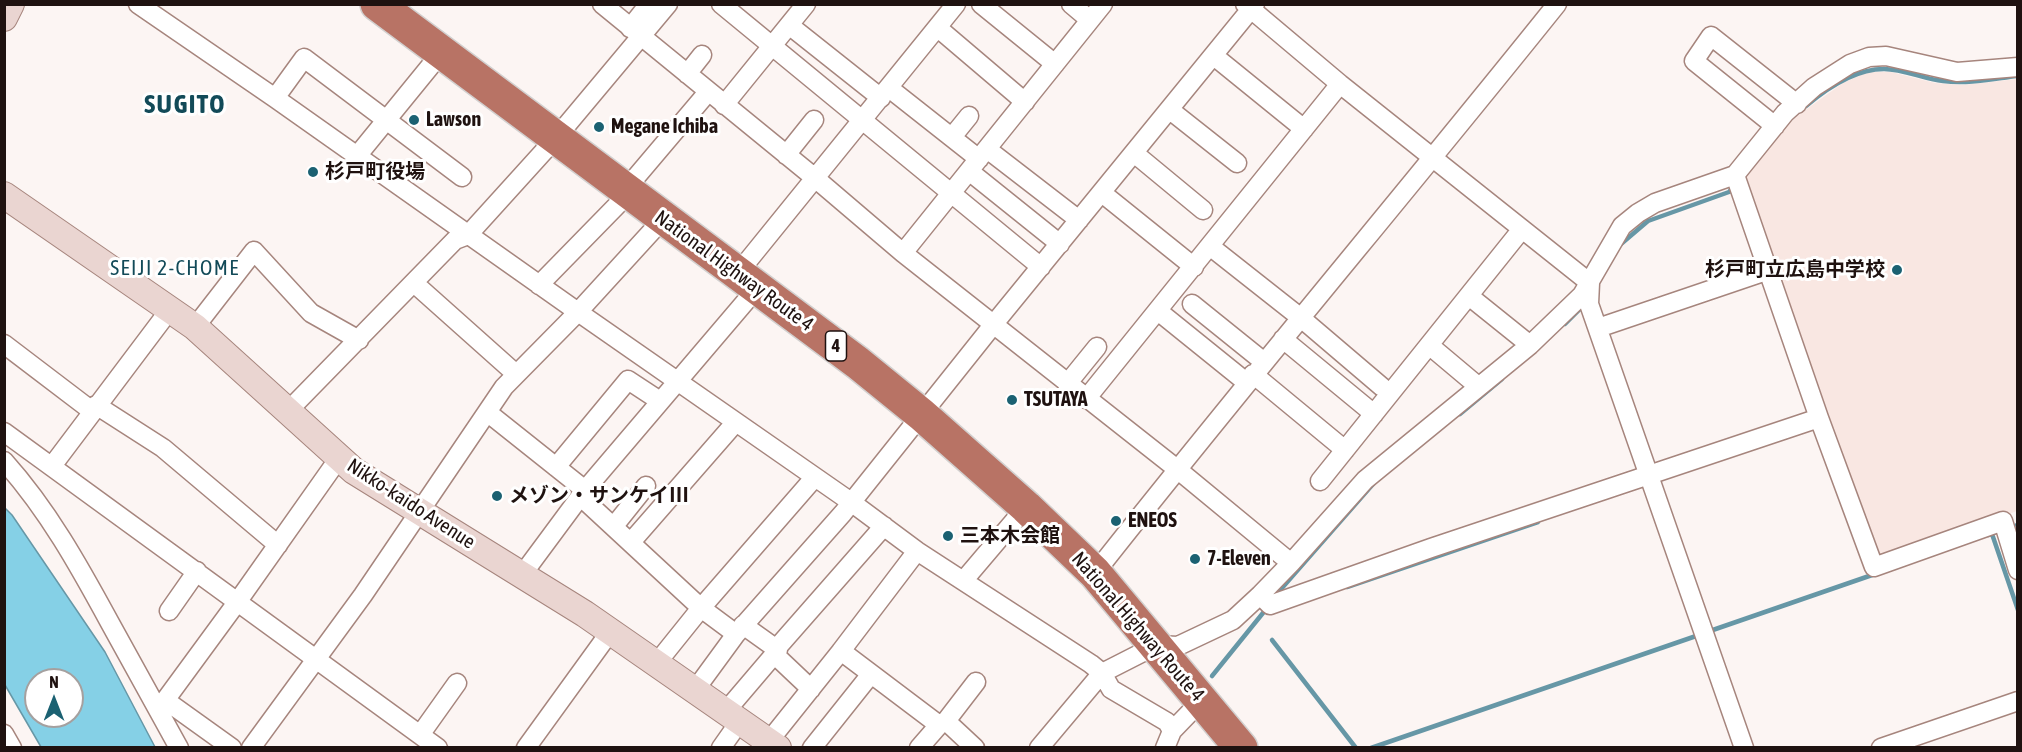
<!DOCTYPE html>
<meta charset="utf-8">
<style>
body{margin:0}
#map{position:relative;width:2022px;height:752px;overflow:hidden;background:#fcf5f3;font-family:"Asap Condensed",sans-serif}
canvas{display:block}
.frame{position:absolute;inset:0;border:6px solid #1f1210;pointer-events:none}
.north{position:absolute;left:24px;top:668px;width:60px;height:60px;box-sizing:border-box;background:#fff;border:2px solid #a5a09f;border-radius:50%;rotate:0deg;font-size:16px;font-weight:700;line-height:24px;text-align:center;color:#1f1210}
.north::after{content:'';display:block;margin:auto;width:21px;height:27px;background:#1b6172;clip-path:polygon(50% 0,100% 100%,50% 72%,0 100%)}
</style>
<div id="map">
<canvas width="2022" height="752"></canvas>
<div class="frame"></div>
<div class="north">N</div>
</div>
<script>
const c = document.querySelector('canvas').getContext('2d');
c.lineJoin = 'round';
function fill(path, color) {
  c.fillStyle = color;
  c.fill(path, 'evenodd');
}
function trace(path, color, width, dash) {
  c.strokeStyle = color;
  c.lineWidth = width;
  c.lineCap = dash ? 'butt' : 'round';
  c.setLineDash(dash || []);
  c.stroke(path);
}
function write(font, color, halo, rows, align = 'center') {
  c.font = font + ' "Asap Condensed","Noto Sans JP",sans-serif';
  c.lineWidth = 6;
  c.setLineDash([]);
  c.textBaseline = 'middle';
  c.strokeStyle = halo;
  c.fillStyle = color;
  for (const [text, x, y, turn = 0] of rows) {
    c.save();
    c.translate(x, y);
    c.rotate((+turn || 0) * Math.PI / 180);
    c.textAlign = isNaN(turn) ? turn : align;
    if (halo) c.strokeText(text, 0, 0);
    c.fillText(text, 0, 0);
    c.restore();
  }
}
fill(new Path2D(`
 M1868,72h23l44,11 27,2 55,-6v432l-133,47 -11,-6 -65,-187 -62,-190 30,-37 21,-22 46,-33z`), '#f9e7e2');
const water = new Path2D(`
 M4,507l8,8 93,137 50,95h-114l-36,-62zM36,680h36v36h-36z`);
fill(water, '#85d0e6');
trace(water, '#6697a6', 1.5);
trace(new Path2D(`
 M1806,106c20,-17 50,-37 78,-37 20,0 39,10 59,12 25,3 49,-2 74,-5
 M1621,244l27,-23 81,-29 5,-6
 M1565,324l19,-19
 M1460,414l42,-35
 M2017,525h1
 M1988,535l4,-1 26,76
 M1347,587l191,-65
 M1275,596l99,-113
 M1707,632l168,-58
 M1272,640l84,108
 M1212,676l55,-68
 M1371,748l328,-113`), '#6697a6', 4.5);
const street = new Path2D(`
 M138,4l137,94 303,214 273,190 66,49 174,113 11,9 9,16 56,33 5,9 -7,17
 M602,4l213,174 88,75 274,216 114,94
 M721,4l320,263
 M981,4l74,60
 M1071,4l19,16
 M1245,4l95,80 250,199 -1,21 155,444
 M789,25l92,73
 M630,28l19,-24
 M938,28l87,74
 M1214,56l90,73
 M687,74l15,-19
 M889,88l90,71
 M275,98l29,-40 158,119
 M724,105l82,-101
 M1170,110l67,53
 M1775,126l-81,-65 17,-25 86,68
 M952,137l17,-21
 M987,149l92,71
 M1134,153l69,57
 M786,155l28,-35
 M357,156l84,-103
 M969,171l91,73
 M1735,175l84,243 55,149 129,-46 15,49
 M625,190l83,-98
 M1102,193l92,74
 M1211,247l90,71 81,69
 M903,253l200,-249
 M738,273l218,-269
 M414,283l102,91
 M539,285l90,-92
 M1469,296l61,49
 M1192,304l72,58
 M1158,311l88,71
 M195,327l59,-76 57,62 48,27
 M1598,328l171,-58
 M1283,339l91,75
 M4,344l88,67
 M1429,345l50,42
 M1253,374l92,76
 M1067,384l30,-37
 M1086,399l254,-315
 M96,405l67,43 115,97
 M287,412l168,-172 13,-5 87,-96 113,-135
 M487,412l98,78
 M4,432l434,316
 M4,461c44,49 75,105 106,162 23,41 46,83 69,125
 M52,466l119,-158
 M556,467l72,-87 32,21
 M1320,481l202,-252
 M580,496l121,112 35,26
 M614,526l32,-40
 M631,542l104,-119
 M1095,573c151,-192 309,-378 462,-569
 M522,575l63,-85 172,-202
 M964,580l62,-73
 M1260,595l10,10 161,-57 388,-130
 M169,611l28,-40
 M776,649l108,-123
 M841,651l98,74 -20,23
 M774,654l37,35
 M656,664l45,-56 114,-131
 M695,690l41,-56 107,-121 150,-188 262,-321
 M165,700l67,48
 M158,710l80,-109 101,-143
 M726,711l52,-61 -35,-25
 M1172,731l30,-31
 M4,734l8,14
 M420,735l37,-52
 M769,741l72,-90 76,-100
 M251,748l112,-153 141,-208 74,-75 85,-93
 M526,748l84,-116
 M721,748l19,-27
 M812,748l59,-74
 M975,748l-29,-27 30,-39
 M1039,748l63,-75 55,-28 21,1 55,-26 27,-25 31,-32 74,-83 165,-135 52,-50 40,-69 16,-13 17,-10 80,-28 50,-62 29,-26 36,-23 19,-7 17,-1 71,16 61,-5
 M1881,748l137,-47`);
const secondary = new Path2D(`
 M4,18l7,-14
 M4,195l191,132 159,144 231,143 193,134`);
const highway = new Path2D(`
 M377,4l481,359 64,52 104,92 69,66 146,175`);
trace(street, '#a6857d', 21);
trace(secondary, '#a6857d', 28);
trace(highway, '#d2d0cf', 36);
trace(street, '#fff', 18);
trace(secondary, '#ead5d1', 26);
trace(highway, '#b87365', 33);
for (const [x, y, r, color] of [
 [414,120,6,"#1b6172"],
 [599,127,6,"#1b6172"],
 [313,172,6,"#1b6172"],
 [1897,270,6,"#1b6172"],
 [1012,400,6,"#1b6172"],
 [497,496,6,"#1b6172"],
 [1116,521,6,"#1b6172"],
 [948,536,6,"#1b6172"],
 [1195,559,6,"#1b6172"]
]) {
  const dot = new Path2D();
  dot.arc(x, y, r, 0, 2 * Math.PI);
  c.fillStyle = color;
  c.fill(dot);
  trace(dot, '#fff', 2);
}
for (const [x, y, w] of [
 [836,346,21]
]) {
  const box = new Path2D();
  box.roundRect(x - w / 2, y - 15, w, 30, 4.5);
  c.fillStyle = '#fff';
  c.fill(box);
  trace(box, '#1f1210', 1.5);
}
write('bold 18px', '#1f1210', null, [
 ["4",836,346]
]);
write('bold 20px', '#1f1210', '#fff', [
 ["Lawson",426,120],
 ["Megane Ichiba",611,127],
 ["杉戸町役場",325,172],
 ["杉戸町立広島中学校",1885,270,"right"],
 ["TSUTAYA",1024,400],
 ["メゾン・サンケイⅢ",509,496],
 ["ENEOS",1128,521],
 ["三本木会館",960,536],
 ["7-Eleven",1207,559]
], 'left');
write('20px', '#1f1210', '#fff', [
 ["National Highway Route 4",734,271,36],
 ["Nikko-kaido Avenue",411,504,33],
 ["National Highway Route 4",1138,627,49]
]);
c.letterSpacing = '1.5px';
write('21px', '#124a58', '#fff', [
 ["SEIJI 2-CHOME",175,268]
]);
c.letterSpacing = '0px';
c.letterSpacing = '1.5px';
write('bold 26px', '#124a58', '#fff', [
 ["SUGITO",185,105]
]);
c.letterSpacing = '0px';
</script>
